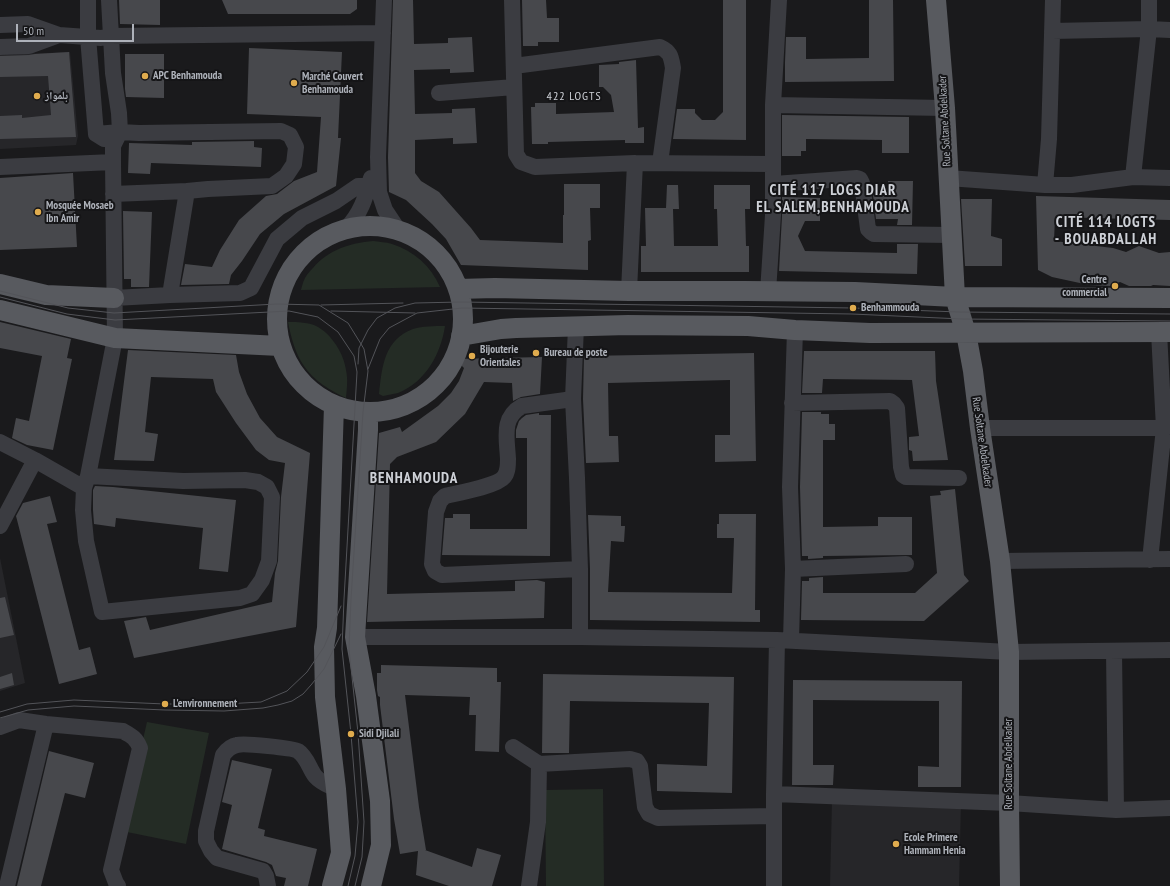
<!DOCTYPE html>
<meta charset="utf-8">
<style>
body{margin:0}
#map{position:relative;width:1170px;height:886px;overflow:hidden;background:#1a1a1c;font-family:"PT Sans Narrow",sans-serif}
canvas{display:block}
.scale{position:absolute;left:16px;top:24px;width:118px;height:18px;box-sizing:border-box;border:2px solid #aeb2ba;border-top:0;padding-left:5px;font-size:12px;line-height:14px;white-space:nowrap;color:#aeb2ba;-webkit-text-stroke:3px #151517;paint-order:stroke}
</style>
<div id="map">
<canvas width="1170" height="886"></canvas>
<div class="scale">50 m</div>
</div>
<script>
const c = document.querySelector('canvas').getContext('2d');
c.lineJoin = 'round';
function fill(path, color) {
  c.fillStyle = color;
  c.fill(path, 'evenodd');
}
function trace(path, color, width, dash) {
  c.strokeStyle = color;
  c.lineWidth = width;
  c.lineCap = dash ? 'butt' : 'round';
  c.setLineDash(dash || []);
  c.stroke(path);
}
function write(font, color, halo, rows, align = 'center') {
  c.font = font + ' "PT Sans Narrow","Noto Naskh Arabic",sans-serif';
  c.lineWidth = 4;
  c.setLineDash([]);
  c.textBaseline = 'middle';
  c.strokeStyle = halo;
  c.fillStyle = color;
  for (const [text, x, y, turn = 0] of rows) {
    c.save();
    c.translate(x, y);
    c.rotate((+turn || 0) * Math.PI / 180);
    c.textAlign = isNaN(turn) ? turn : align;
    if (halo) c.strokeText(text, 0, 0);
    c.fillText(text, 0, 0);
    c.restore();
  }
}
fill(new Path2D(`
 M70,52l8,84 -2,9 -76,4v-94z
 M0,558l25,125 -25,8z
 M832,800l129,3 -2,83h-129z`), '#262629');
fill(new Path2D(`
 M373,241c6,1 13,1 19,3 22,7 39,22 48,43l-139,3c1,-4 2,-8 4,-12 2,-4 5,-7 8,-10 15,-18 37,-25 60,-27z
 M288,322c9,0 21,0 30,5 14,8 26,27 28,43 2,9 1,18 0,28 -15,-7 -33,-18 -42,-32 -9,-13 -13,-29 -16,-44z
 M445,326c-4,27 -19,56 -47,67 -5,1 -10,2 -15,3l-4,-2c3,-27 5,-54 34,-65 10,-3 21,-3 32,-3z
 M147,722l62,11 -23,111 -64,-13z
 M603,789l1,97h-58l-1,-96z`), '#242c25');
fill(new Path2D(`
 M119,0h41v25l-40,-1z
 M222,0h135v9l-7,5h-122z
 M393,0h20l1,44 34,-1v-5l24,-1 2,35 -24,1v-4l-36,1 1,44 37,-1v-4l23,-1 2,35 -24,1v-6l-38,2v33l6,8 18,11 32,36 9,12 83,3v-28h1v-31h36v24h-10l1,32 -3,1v29l-127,-5 -15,-26 -14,-15 -26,-24 -17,-8 -1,-35z
 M522,0h24l1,18h12v24h-21v4h-15z
 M723,0h23v140l-73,-1 4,-30h18v4l7,7h13l8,-8z
 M869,0h24l1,81 -109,1v-20l1,-25h20v22l63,-1z
 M249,48l93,4 -4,86h3l-5,48 -52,28 -24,20 -18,27 -11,14 -2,9 -48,1 4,-21 27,3 8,-17 19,-30 27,-24 11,-2 17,-13 23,-9 4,-55 -74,-3z
 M69,52l7,85 -76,2v-23l22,-1v3l29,-3 -3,-39 -48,1v-21l29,-1 6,-1z
 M125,54h39v44l-38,-1 -1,-8z
 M636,60l2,68 6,-1v16h-19v-3l-77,2v2h-16l-1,-37h4v-4h21v11l58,-2 -3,-17 -8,-8h-4v-22l20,-1v-2z
 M782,115l127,2v36h-27v-13l-76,-1v12h-5v5h-19z
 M254,141v6l8,1 -1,19 -110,-4 -1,11 -22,-1 1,-30 63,2v-3z
 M73,173l4,74 -77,3v-72z
 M888,181h25l-1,44h-15l1,-6h-22l-3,-24 15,1z
 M667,185h11l1,24h-6l1,37h44l-1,-37h-3v-24h36v24h-5l1,37h3v26h-108v-26h5l-1,-38h21z
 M1036,196l134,4v20l-115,-3 -1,24 59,7 13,4 13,-6 20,7 11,-1v34l-17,-1 -2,1h-22l-9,-4 -10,4 -21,-1 -37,-8 -14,-7z
 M782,197l38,1v23h-15l-7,15 7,15 92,2v-9h21l-1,30 -138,-3 3,-55z
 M961,199h31l-1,37 11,3v27h-37z
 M123,211l29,1 -3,75h-18v-8h-7z
 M0,322l71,17 -4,19 5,1 -19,91 -26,-5 -15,-7 4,-20 13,3 13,-65 -42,-8z
 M128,350l108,5 3,17 8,22 13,24 17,19 33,16 -14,174 -162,31 -10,-37 22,-4 4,13 122,-28 3,-29 3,-12 3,-64 4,-34 -16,-3 -13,-10 -20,-27 -20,-31 -3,-13 -62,-2 -6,55 13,2 -4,27 -40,-1z
 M804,351h131l1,30 12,79 -35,1 -1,-10 -3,-1v-13l10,-1 -7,-56 -89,-1 -1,14h-20z
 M754,353l2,108 -41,1v-27h15v-55l-122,3 1,53h9l1,26 -33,1 -3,-64 1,-43z
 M542,357l-2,37 -19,3 -8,4 -1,-18 -28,-1 -19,32 -29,28 -39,15 -7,7 -3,130 128,-3v-10l22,-1 8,2 -1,36 -177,4 12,-189 21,-6 2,5 36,-26 13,-13 8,-12 5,-13 -9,-9z
 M802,412h19v2h8v10h6v16h-12v87l55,-1v-9h34v38l-89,1v2l-15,1v-3h-6l-2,-69z
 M539,413v2h12l-1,141 -108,-1 3,-37h8v-4h17v15h57v-91h-11v-8l3,-9 3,-3 4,-3z
 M95,486l18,1 123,13 -8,72 -29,-3 4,-41 -87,-10 -1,9 -21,-3 -1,-14v-20z
 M955,489l9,86 5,6 -45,40 -123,-1 1,-39h7v-3l14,-1v16h92l22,-20 -7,-77 11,-1 -1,-4z
 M50,496l7,26 -10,2 32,126 11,-3 7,27 -38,10 -43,-168 7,-13z
 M719,514h37l-1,96h5v12l-170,-2v-51l-2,-54 33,1v10h4l-1,16 -13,-1 -3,51 124,1 2,-55h-17v-14h2z
 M5,597l9,38 -14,3v-40z
 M381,665l116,3v14h4l-2,70 -24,-1 1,-36h-7l1,-18 -65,-2 14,112 7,43h-1l47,17 5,-19 24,7 -9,31h-43l-33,-11 2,-24 -18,3 -6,-35 -14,-114v-8l-2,-1 -1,-6v-17h4z
 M12,673l2,12 -14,4v-12z
 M543,674l191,3 -2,116 -75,-2v-27l50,2 2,-63 -139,-2 -1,52h-27z
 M793,680l169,1 -1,106h-43v-21l21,1v-66l-126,-1v65h21l-1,20h-41z
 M49,751l45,12 -9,35 -20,-5 -24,93h-24z
 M232,760l40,9 -14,59 7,2 -1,6 53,13 -9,37h-24l2,-8 -10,-2 -4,-11 -6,-3 -44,-13 10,-44 -10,-3z`), '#47484c');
trace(new Path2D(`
 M88,0v37l8,97 8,5
 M384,0l-6,157 1,35 6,18 14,21
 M512,0l4,154 5,8 14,5 100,-4 137,1
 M0,25l28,-1 31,11 42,3 10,-2 272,-3
 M1052,31l97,-2 21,1
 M0,47l29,-1 30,-11
 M514,66l146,-19c11,5 11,10 13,21l-13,95
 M439,93l75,-6
 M773,105l172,3
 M96,134l24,-2 19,1 142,-2 9,4 6,12 -2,17 -8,12 -14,10 -64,3 -21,2 -17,104 -56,3
 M0,167l113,-5
 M1133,177l16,-148v-29
 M948,178l97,7h27l61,-8 37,1
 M774,184l83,-6 3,1 2,4 6,46 3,3 3,2 77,1
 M1045,185l4,-46 4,-139
 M113,194l74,-3
 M346,229c15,-16 19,-30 25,-51
 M629,291l6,-128
 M768,292l5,-77v-110l6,-105
 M170,295l70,-2 11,-5 26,-49 25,-21 34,-17 22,-15h11
 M576,326l-3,73 4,79 3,91v68
 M573,399l-51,7c-21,12 -15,32 -14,53 0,6 0,13 -4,18 -7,9 -46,16 -59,19l-5,5 -4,11 -4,52 3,7 7,4 138,-6
 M792,403l98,-2 4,3 3,4 4,59 2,8 3,2 53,1
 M980,428h184l6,-2
 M0,442l35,18 49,28
 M88,476l95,5 62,-1 13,2 9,5 5,10 -3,64 -7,19 -10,14 -12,4 -138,14 -16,-71 -3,-31 1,-22 4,-12 27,-138 -2,-176v-16l7,-14 -1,-19 -6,-40 -4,-73
 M0,526l35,-66
 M1150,560l14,-132 -5,-96
 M1000,561l170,-2
 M793,569l113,-5
 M355,637h225l197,3 232,12 161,-2
 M791,640l2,-71 -3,-82 5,-157
 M1114,651l2,159
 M0,727l19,-7 27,4 77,7c9,5 13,7 17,17l-29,122 5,13 2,3
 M513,747l26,17 -1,58 -9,64
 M539,764l91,-5 7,2 3,5 5,41 4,7 9,4 116,-2
 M774,794l235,9 107,7 54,-2
 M7,886l39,-162
 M268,886l-2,-10 -3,-5 -46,-13 -6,-7 -5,-10v-10l17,-76c3,-4 8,-9 14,-10 7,-2 56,3 61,6 9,6 11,17 17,25 6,7 13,9 21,13
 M774,886v-92l3,-154`), '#3b3c41', 16);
trace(new Path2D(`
 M936,0l9,108 10,189 11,36 7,38 7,57 20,133 9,91v151l1,83
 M277 319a93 93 0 1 1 186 0a93 93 0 1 1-186 0Z
 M0,284l46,11 68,3
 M458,289l37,-1 134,3h117l109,1 100,5 215,1
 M0,310l115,28 165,8
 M461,336l40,-7 15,-1 112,-3 120,1 47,4 75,3 300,-1
 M368,412v18l-13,207 11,59 14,105 1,44 -10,41
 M332,886l9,-33 -5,-64 -11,-92 -1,-50 3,-19 7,-223`), '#585a5f', 20);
trace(new Path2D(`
 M0,291l68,17 46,5 163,-9 42,1 29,18 13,21 3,5 4,22 -5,41 -12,187 -2,50 9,84 6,89 -2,35 -7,29
 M0,297l67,17 48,6 174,-9 29,6 20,15 16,24 3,16 -13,227 -2,50 9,85 7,88 -3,34 -7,30
 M321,305l82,-2
 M331,311l84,2
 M358,364l1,-16 9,-18 9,-12 18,-10 20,-5 46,-1 392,6 106,4 211,2
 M368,369l12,-30 9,-11 28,-15 45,-5 390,6 110,5 208,2
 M0,712l27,-8 47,-4 91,4h59l37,-2 26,-11 20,-19 17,-25 17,-41
 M0,718l28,-8 46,-4 91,4 59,1 39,-3 15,-3 14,-4 11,-7 8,-9 13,-16 17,-35`), '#535459', 1);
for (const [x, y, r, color] of [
 [145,76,4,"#e0ac4e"],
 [294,83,4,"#e0ac4e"],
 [37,96,4,"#e0ac4e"],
 [38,212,4,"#e0ac4e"],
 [1115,286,4,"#e0ac4e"],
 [853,308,4,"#e0ac4e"],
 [536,353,4,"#e0ac4e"],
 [472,356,4,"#e0ac4e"],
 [165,704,4,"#e0ac4e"],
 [351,734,4,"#e0ac4e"],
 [896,844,4,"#e0ac4e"]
]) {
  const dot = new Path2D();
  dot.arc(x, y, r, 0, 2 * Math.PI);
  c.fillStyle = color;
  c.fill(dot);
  trace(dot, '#151517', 1.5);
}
write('bold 11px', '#aeb2ba', '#151517', [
 ["APC Benhamouda",153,76],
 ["Marché Couvert",302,77],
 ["Benhamouda",302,90],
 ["بلمواز",45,96],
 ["Mosquée Mosaeb",46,206],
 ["Ibn Amir",46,219],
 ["Centre",1107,280,"right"],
 ["commercial",1107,293,"right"],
 ["Benhammouda",861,308],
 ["Bijouterie",480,350],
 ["Orientales",480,363],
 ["Bureau de poste",544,353],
 ["L'environnement",173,704],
 ["Sidi Djilali",359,734],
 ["Ecole Primere",904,838],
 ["Hammam Henia",904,851]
], 'left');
write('11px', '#aeb2ba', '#151517', [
 ["Rue Soltane Abdelkader",945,121,-93],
 ["Rue Soltane Abdelkader",982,442,82],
 ["Rue Soltane Abdelkader",1009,764,-90]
]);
c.letterSpacing = '1px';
write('12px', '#ced1d7', '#151517', [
 ["422 LOGTS",574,97]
]);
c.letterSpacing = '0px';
c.letterSpacing = '1px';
write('bold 15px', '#ced1d7', '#151517', [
 ["CITÉ 117 LOGS DIAR",833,191],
 ["EL SALEM,BENHAMOUDA",833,208],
 ["CITÉ 114 LOGTS",1106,223],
 ["- BOUABDALLAH",1106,240],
 ["BENHAMOUDA",414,479]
]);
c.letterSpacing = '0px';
</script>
